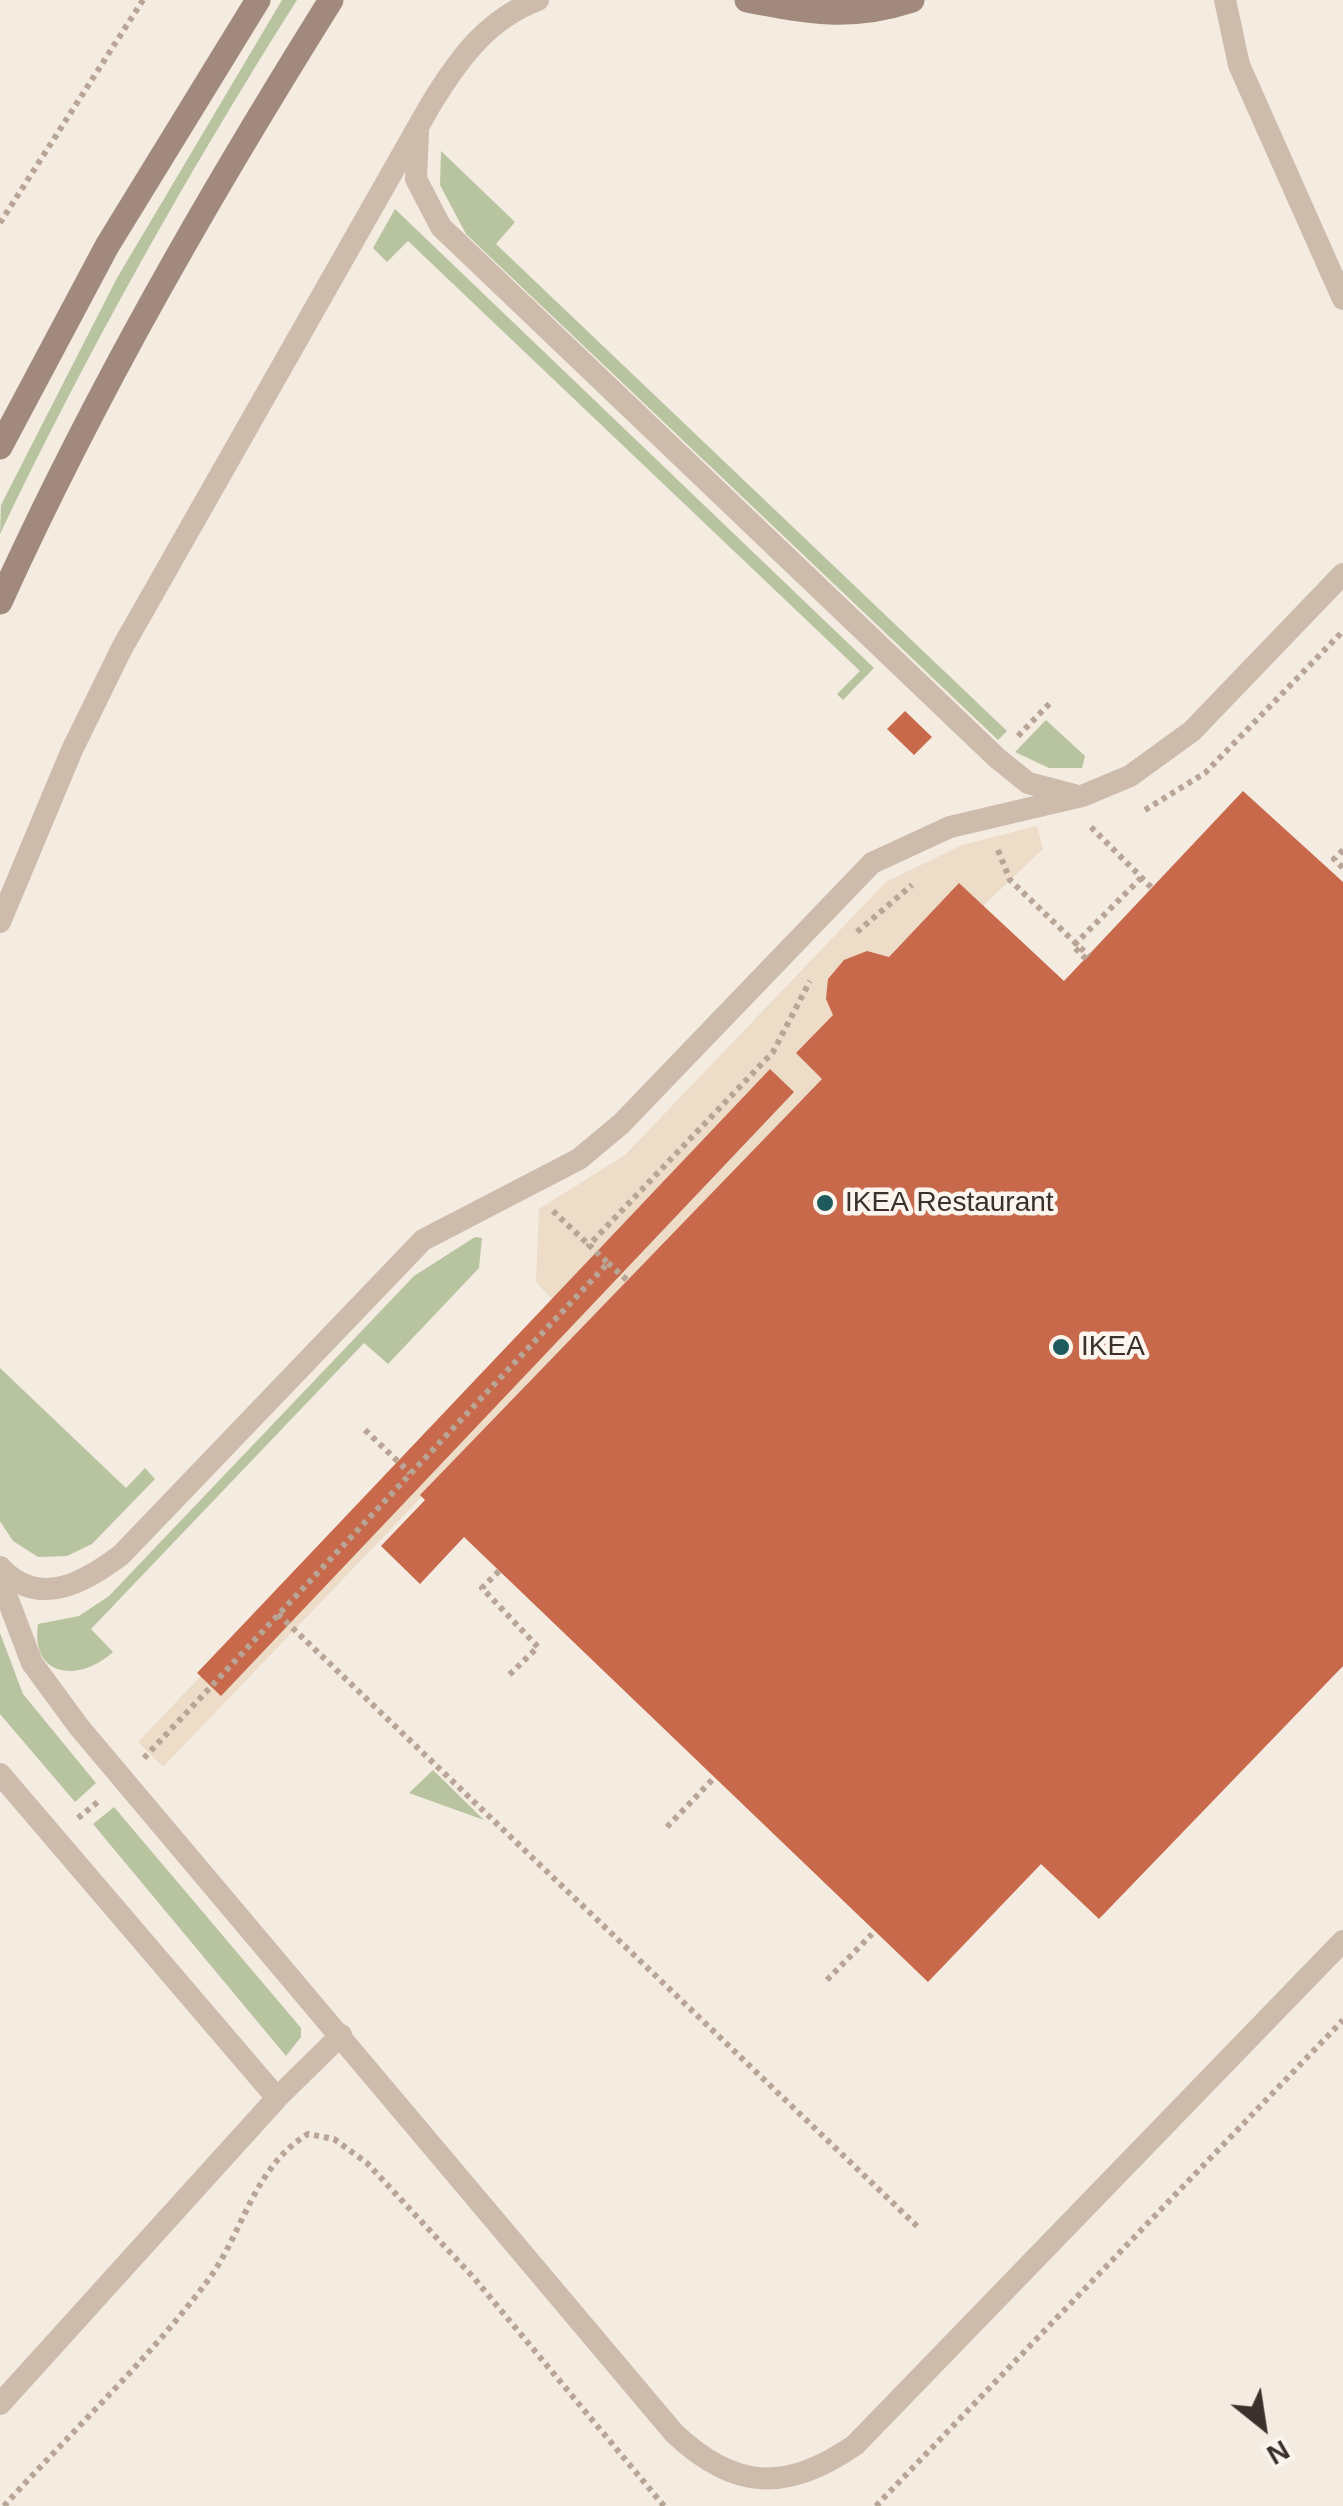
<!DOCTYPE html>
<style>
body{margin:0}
#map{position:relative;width:1343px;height:2506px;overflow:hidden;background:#f4ebe1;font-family:Helvetica,sans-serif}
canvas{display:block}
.north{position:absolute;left:1213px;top:2376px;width:100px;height:100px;-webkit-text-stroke:8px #fbf5ee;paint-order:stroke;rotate:150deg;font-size:28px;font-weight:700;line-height:40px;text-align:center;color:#3b302b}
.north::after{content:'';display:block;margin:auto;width:35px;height:45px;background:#3b302b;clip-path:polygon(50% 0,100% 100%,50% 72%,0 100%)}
</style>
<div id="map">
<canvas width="1343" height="2506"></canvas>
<div class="north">N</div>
</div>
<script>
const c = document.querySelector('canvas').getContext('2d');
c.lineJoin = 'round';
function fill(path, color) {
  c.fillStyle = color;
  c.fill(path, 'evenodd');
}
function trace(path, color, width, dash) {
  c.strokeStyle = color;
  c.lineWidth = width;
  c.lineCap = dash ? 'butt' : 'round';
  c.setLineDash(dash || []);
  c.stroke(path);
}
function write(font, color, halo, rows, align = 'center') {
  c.font = font + ' Helvetica,sans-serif';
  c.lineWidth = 9;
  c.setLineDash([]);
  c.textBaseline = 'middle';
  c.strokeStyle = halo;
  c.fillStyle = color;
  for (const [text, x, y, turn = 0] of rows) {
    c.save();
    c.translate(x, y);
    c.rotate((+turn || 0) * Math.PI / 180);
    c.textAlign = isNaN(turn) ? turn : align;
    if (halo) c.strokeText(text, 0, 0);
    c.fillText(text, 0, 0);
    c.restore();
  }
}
fill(new Path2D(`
 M282,0h15c-109,172 -209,350 -297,534l1,-29 116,-227z
 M441,151l74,71 -19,22 511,487 -9,9 -532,-506 -26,-49z
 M395,209l479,459 -31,32 -6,-6 23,-23 -452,-430 -21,21 -14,-14z
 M1046,720l39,36 -3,12h-33l-34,-16z
 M475,1237l7,1 -3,30 -91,96 -24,-21 -273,286 22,23c-32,30 -83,27 -75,-28l41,-8 30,-20 305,-320z
 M0,1368l126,120 19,-20 10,11 -63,65 -25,12 -29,1 -25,-16 -13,-20z
 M0,1633l23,61 73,89 -21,19 -75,-88z
 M433,1770l51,50 -75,-27z
 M114,1807l187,221v9l-15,19 -193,-232z`), '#b8c4a0');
fill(new Path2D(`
 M1037,826l6,23 -60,57 -24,-22 -162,169 25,26 -659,688 -25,-25 418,-439 -20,-21 3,-73 86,-54 261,-273 76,-37z`), '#ecdcc8');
fill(new Path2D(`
 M905,711l27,26 -18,18 -27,-26z
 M1243,791l100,91v784l-244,253 -58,-55 -113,118 -464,-445 -44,47 -39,-38 44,-46 -5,-5 402,-416 -26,-26 37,-38 -7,-16 2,-20 16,-19 23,-9 22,6 70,-74 105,98z
 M770,1069l24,23 -573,604 -24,-23z`), '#c8694b');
trace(new Path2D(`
 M0,223l143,-223
 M1018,736l34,-35
 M1145,810l60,-37 138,-142
 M1091,827l61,61
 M998,850l12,30 79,76
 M1343,850l-9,9 9,9
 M857,932l55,-47
 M553,1211l36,34
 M608,1263l19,17
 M365,1430l45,43
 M499,1571l-17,17 56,59 -29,28
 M278,1614l641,614
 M144,1758l464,-495 -19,-18 184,-193 37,-71
 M78,1818l21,-17
 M667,1827l45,-47
 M827,1980l45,-46
 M4,2506c66,-73 143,-145 202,-223 38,-50 46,-115 102,-149l26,5 33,24 107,115 190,228
 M876,2506l467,-486`), '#b9a596', 6, [5, 5]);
trace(new Path2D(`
 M1225,0l14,65 104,234
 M418,132l-2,47 25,48 556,531 31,25 46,12
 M0,922l72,-172 50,-102 309,-544c27,-44 56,-85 107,-104
 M0,1567c38,42 84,16 121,-12l302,-315 156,-81 42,-35 251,-261 78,-36 132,-31 48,-20 62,-45 151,-157
 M0,1579l32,84 47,64 595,706c61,58 113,59 181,12l488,-504
 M0,1774l277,324
 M0,2404l277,-306 64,-63`), '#cdbbac', 22);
trace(new Path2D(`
 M747,0c62,12 104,20 165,0
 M0,447l107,-201 151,-246
 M0,602c95,-209 209,-407 331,-602`), '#a18a7d', 25);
trace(new Path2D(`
 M1086,959l-13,-13 68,-68`), '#b9a596', 6, [5, 5]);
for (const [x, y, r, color] of [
 [825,1203,10,"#1f5a5e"],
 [1061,1347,10,"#1f5a5e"]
]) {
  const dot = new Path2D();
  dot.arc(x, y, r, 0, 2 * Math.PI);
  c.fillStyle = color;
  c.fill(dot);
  trace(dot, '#fbf5ee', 4);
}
write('28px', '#3b302b', '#fbf5ee', [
 ["IKEA Restaurant",845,1203],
 ["IKEA",1081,1347]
], 'left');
</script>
